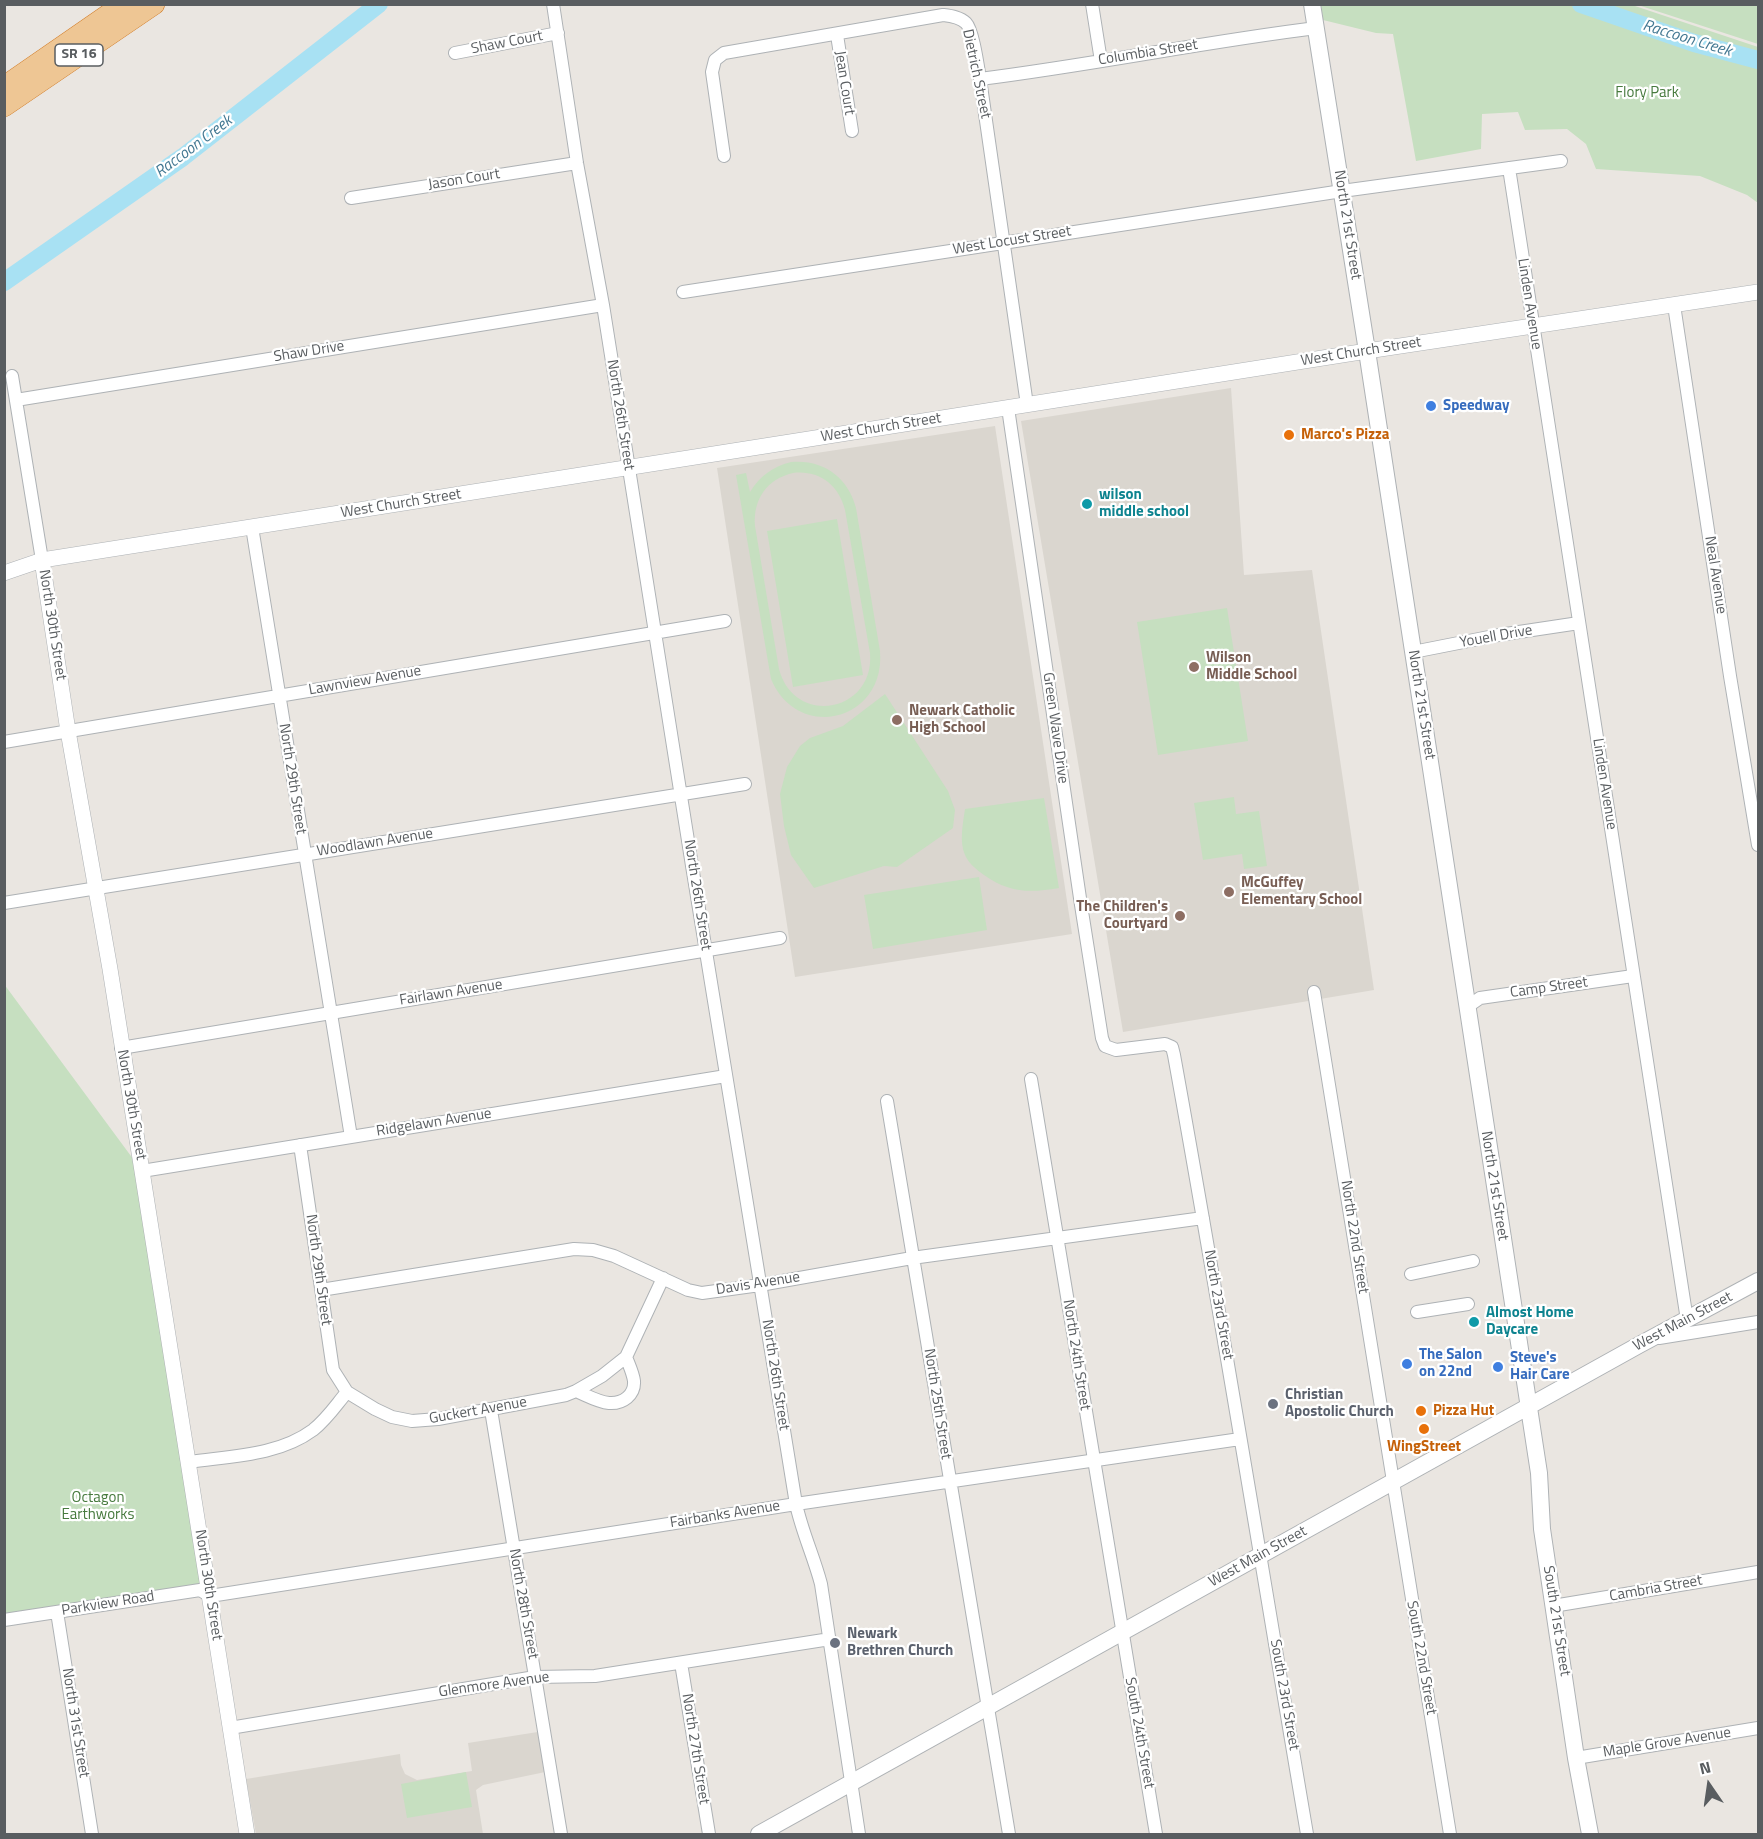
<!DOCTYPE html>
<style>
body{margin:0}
#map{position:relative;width:1763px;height:1839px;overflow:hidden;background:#eae6e1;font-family:"Titillium Web",sans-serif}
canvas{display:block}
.frame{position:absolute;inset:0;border:6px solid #595d60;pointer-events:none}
.north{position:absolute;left:1679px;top:1755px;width:60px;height:60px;-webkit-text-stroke:4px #fff;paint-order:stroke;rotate:347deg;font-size:16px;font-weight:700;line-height:24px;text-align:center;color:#595d60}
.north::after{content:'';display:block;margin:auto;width:21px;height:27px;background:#595d60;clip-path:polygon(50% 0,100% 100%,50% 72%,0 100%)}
</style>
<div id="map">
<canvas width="1763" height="1839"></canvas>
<div class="frame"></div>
<div class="north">N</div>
</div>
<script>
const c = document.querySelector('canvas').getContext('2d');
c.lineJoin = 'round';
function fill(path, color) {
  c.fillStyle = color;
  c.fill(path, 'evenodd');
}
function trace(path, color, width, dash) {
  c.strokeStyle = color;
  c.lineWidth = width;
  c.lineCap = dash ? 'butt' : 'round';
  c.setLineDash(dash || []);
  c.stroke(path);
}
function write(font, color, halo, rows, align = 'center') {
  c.font = font + ' "Titillium Web",sans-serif';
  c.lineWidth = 4.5;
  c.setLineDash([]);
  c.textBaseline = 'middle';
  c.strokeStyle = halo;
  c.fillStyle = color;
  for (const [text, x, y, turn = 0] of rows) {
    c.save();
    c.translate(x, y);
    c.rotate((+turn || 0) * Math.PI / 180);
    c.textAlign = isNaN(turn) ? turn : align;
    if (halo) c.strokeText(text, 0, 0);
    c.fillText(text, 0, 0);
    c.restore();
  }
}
fill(new Path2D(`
 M1231,388l13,187 68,-5 62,420 -251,42 -102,-611z
 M995,426l77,508 -277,43 -78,-509z
 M544,1731l6,40 -67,14 -7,5 7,44h-227l-10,-55 154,-25 1,11 4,9 12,6 55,-9 -4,-28z`), '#dad6cf');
fill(new Path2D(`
 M1321,5h311l126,42v156l-11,-8 -47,-19 -104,-7 -10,-25 -19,-15 -42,1 -7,-18 -36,2 -1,35 -65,12 -23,-127 -17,-1 -53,-13z
 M1638,5h120v39z
 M791,462c32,-3 57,15 65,46l24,143c6,70 -82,92 -109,28l-35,-204 10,-2 4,19c10,-16 22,-25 41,-30zM793,473c26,-3 46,12 52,37l25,143c5,60 -76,74 -91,16l-24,-143c-2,-27 12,-47 38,-53z
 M837,519l26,156 -70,12 -26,-156z
 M1227,608l21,133 -90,14 -21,-133z
 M885,694l63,97 7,19 -2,18 -56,39 -13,-1 -70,22 -23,-33 -7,-29 -4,-32 7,-27 13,-21 10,-8 33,-12z
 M1234,797l2,17 23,-3 8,55 -23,3 -2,-15 -39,6 -9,-57z
 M1044,798l15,90c-29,5 -50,5 -75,-13 -7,-5 -15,-11 -19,-20 -6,-13 -2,-32 0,-46z
 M979,877l8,53 -114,19 -9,-54z
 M4,984l138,187 61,413 -199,33z
 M466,1772l6,35 -65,11 -6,-34z`), '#c6dfc0');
trace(new Path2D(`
 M1581,4l113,39 64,17
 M4,282l179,-125 196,-153`), '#a8e1f3', 18);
const minor = new Path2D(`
 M553,4l24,159 26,142 90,567 103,632c6,28 18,53 25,80l38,250
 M1092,4l9,57
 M837,35l15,96
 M455,53l103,-20
 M980,79c112,-14 223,-37 336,-51
 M724,156l-12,-84 3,-12 9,-7 219,-38c8,1 17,2 23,8 7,7 12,44 14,56l47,326
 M1509,168l178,1152
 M351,198l226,-35
 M683,292l659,-101 219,-30
 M1674,305l56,371 28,169
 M12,376l30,184
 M16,400l587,-95
 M1008,408l73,497 21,133 3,8 11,4 49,-6 7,3 2,8c47,259 89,520 133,779
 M252,527l99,610
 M1413,652l86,-17 80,-12
 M4,742l721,-121
 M4,903l741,-119
 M1314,992l136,842
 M1467,1007l13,-9 153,-22
 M121,1048l659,-110
 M1031,1079l125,755
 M887,1101l122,733
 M300,1145l33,225 14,22 28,17 17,8 20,4 26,-2 128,-24 10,-4 26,-15 24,-19 37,-79
 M142,1171l584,-95
 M1411,1274l62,-13
 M321,1290l253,-41 19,1 21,6 74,34 14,3 58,-8 152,-27 291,-40
 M1417,1312l51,-8
 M1659,1338l99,-16
 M576,1391c10,4 22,11 33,12 14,1 26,-8 25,-22 -1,-8 -5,-16 -8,-24
 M491,1410l70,424
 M189,1462c41,-6 89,-6 124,-32 14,-11 23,-25 34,-38
 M1553,1606l205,-34
 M57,1612l35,222
 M4,1620l196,-30 10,6 586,-92 444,-65
 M681,1663l28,171
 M230,1728l305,-51 60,-1 235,-37
 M1576,1758l182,-30`);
const tertiary = new Path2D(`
 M42,560l26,171 42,238 137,865
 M4,573l38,-13 1325,-209 391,-59`);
const secondary = new Path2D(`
 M1312,4l55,347 172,1122 3,56 34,229 14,76
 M759,1834l880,-489 119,-64`);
const motorway = new Path2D(`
 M4,87l120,-83
 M4,106l150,-102`);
trace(minor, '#aeb2b5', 14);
trace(tertiary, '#aeb2b5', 16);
trace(secondary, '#aeb2b5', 18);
trace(motorway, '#ce751d', 22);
trace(minor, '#fff', 12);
trace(tertiary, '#fff', 15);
trace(secondary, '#fff', 16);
trace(motorway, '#eec694', 21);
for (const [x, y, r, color] of [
 [1431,406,6,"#3f7fe0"],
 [1289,435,6,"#e8710a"],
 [1087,504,6,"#0f9aa8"],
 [1194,667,6,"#8d6e63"],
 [897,720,6,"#8d6e63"],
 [1229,892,6,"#8d6e63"],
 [1180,916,6,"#8d6e63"],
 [1474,1322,6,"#0f9aa8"],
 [1407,1364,6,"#3f7fe0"],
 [1498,1367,6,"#3f7fe0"],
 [1273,1404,6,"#6b7280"],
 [1421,1411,6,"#e8710a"],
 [1424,1429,6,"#e8710a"],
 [835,1643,6,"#6b7280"]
]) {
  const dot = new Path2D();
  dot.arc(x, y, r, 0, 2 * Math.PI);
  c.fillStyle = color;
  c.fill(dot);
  trace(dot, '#fff', 2);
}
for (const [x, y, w] of [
 [79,55,48]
]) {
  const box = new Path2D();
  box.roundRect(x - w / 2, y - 11, w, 22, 4.5);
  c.fillStyle = '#fff';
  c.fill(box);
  trace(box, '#595d60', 1.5);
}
write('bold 14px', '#595d60', null, [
 ["SR 16",79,55]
]);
write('15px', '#595d60', '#fff', [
 ["Shaw Court",507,43,-11],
 ["Columbia Street",1148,53,-9],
 ["Dietrich Street",976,74,78],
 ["Jean Court",844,83,81],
 ["Jason Court",464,180,-9],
 ["North 21st Street",1347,225,81],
 ["West Locust Street",1012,241,-9],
 ["Linden Avenue",1529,304,81],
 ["Shaw Drive",309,352,-9],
 ["West Church Street",1361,352,-9],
 ["North 26th Street",620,415,81],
 ["West Church Street",881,428,-9],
 ["West Church Street",401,504,-9],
 ["Neal Avenue",1715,575,81],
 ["North 30th Street",52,625,81],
 ["Youell Drive",1496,637,-10],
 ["Lawnview Avenue",365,681,-10],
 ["North 21st Street",1421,705,81],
 ["Green Wave Drive",1055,728,82],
 ["North 29th Street",292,779,81],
 ["Linden Avenue",1604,784,81],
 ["Woodlawn Avenue",375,843,-9],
 ["North 26th Street",697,895,81],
 ["Camp Street",1549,988,-8],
 ["Fairlawn Avenue",451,993,-9],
 ["North 30th Street",131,1105,80],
 ["Ridgelawn Avenue",434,1123,-9],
 ["North 21st Street",1494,1186,81],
 ["North 22nd Street",1354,1237,81],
 ["North 29th Street",318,1270,82],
 ["Davis Avenue",758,1284,-9],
 ["North 23rd Street",1218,1305,80],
 ["West Main Street",1683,1322,-28],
 ["North 24th Street",1076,1355,81],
 ["North 26th Street",775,1375,81],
 ["North 25th Street",937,1404,81],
 ["Guckert Avenue",478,1411,-10],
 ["Fairbanks Avenue",725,1515,-9],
 ["West Main Street",1258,1557,-29],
 ["North 30th Street",208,1585,81],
 ["Cambria Street",1656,1589,-10],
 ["Parkview Road",108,1604,-9],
 ["North 28th Street",523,1604,80],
 ["South 21st Street",1556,1621,81],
 ["South 22nd Street",1421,1658,80],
 ["Glenmore Avenue",494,1685,-8],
 ["South 23rd Street",1284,1695,80],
 ["North 31st Street",75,1723,81],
 ["South 24th Street",1139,1733,80],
 ["Maple Grove Avenue",1667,1743,-9],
 ["North 27th Street",695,1749,81]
]);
write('15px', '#477a3e', '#fff', [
 ["Flory Park",1647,93],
 ["Octagon",98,1498],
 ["Earthworks",98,1515]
]);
write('bold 15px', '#366cbe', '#fff', [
 ["Speedway",1443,406],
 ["The Salon",1419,1355],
 ["on 22nd",1419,1372],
 ["Steve's",1510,1358],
 ["Hair Care",1510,1375]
], 'left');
write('bold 15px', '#c56008', '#fff', [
 ["Marco's Pizza",1301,435],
 ["Pizza Hut",1433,1411],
 ["WingStreet",1424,1447,"center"]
], 'left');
write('bold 15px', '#0d838f', '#fff', [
 ["wilson",1099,495],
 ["middle school",1099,512],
 ["Almost Home",1486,1313],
 ["Daycare",1486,1330]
], 'left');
write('bold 15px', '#785e54', '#fff', [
 ["Wilson",1206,658],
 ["Middle School",1206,675],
 ["Newark Catholic",909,711],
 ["High School",909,728],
 ["McGuffey",1241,883],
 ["Elementary School",1241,900],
 ["The Children's",1168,907,"right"],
 ["Courtyard",1168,924,"right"]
], 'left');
write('bold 15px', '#5b616d', '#fff', [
 ["Christian",1285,1395],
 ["Apostolic Church",1285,1412],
 ["Newark",847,1634],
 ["Brethren Church",847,1651]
], 'left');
write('italic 16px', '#437892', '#fff', [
 ["Raccoon Creek",1687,39,17],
 ["Raccoon Creek",194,147,-37]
]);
</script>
